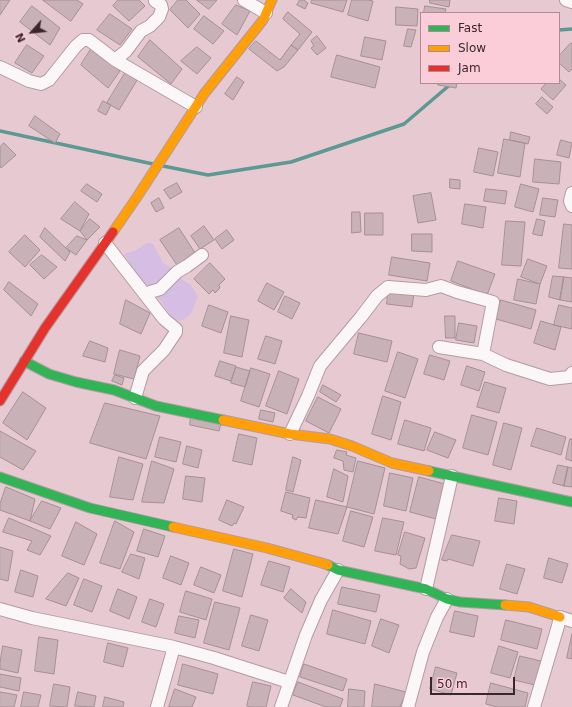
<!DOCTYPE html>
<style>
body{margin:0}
#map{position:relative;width:572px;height:707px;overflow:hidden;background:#e7c9d2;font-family:"DejaVu Sans",sans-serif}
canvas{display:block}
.legend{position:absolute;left:420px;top:12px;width:140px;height:72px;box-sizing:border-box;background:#facdd9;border:1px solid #ae8a94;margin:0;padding:5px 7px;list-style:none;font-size:12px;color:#3b262c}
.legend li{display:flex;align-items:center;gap:8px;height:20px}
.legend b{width:20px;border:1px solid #ae8a94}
.north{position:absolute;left:12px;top:12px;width:40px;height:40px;-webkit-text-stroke:3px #facdd9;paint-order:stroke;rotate:243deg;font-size:11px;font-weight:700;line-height:16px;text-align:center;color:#3b262c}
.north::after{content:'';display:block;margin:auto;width:14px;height:18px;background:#3b262c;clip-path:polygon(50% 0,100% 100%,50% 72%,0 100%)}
.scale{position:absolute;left:430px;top:677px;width:85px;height:18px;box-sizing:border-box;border:2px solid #3b262c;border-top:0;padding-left:5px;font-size:12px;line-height:14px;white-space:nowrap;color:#3b262c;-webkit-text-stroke:3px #facdd9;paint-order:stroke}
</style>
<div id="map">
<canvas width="572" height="707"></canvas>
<ul class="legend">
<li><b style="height:5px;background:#30b455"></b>Fast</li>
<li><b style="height:5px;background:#ff9f0a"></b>Slow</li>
<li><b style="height:5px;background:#e5322d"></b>Jam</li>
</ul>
<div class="north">N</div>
<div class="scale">50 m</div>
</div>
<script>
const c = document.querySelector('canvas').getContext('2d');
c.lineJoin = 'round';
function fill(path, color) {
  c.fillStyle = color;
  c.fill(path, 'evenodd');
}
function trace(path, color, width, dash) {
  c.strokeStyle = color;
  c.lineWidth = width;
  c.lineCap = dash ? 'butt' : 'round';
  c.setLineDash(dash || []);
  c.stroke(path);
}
fill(new Path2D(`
 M147,243h4l2,1 10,19 10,6 10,11 8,5 7,11 -7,18 -5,4 -6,3c-9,-2 -12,-10 -17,-17 -3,-5 -9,-9 -13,-13 -10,-11 -18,-23 -25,-36l1,-2c8,0 14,-6 21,-10z`), '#d6bde4');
trace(new Path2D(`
 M559,30l13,-1
 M0,131l153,33
 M163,166l45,9 83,-13 113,-38 48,-41`), '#5c9992', 3.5);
const building = new Path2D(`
 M0,0h10l-10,15z
 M43,0h34l6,4 -12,17z
 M118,0h21l6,6 -16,15 -16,-15z
 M178,0h8l14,14 -12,14 -18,-18z
 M197,0h20l-8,9z
 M300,0h4l4,3 -3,6 -8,-4z
 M312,0h35l-4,12 -32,-9z
 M352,0h16l5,1 -5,20 -20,-6z
 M430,0h20l-1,7 -19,-4z
 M236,5l14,6 -13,24 -15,-11z
 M32,6l28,22 -10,17 -30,-23z
 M425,6l21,3 -1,4h-21z
 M396,7l22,2 -1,17 -21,-1z
 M288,12l24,20 -14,18 -7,-5 9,-11 -17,-15z
 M110,14l22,15 -12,16 -23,-15z
 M204,16l20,15 -11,13 -19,-15z
 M408,29l8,1 -5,17 -7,-1z
 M317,36l9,12 -9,7 -6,-7 3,-2 -3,-5z
 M365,37l21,4 -4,19 -21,-4z
 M150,40l32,29 -11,15 -33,-27z
 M256,41l24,19 11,-15 7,5 -14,17 -7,4 -28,-22z
 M571,43l1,1v25l-3,3 -10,-9v-7z
 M27,45l17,11 -12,17 -17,-10z
 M197,47l14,11 -14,16 -16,-13z
 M91,49l29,22 -12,17 -27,-23z
 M337,55l43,12 -5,21 -44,-11z
 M127,70l12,7 -20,33 -12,-7z
 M237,77l7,5 -11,18 -8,-6z
 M559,79l7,6 -13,15 -12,-11 5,-6h13z
 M438,83h19l-1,5 -18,-3z
 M542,97l11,10 -6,7 -11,-10z
 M103,101l8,4 -5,10 -8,-4z
 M35,116l25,18 -5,9 -26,-17z
 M511,132l19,5 -2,7 -18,-4z
 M504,139l21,4 -5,34 -22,-4z
 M561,140l11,3 -3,15 -12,-3z
 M4,143l12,12 -15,13 -1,-2v-19z
 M479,148l19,4 -5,24 -19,-4z
 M535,159l26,3 -2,22 -26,-2z
 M450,179l10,1v9l-10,-1z
 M177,183l5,9 -12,7 -6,-9z
 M87,184l15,10 -5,8 -16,-11z
 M521,184l18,5 -6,23 -18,-5z
 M486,189l21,2 -2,13 -21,-3z
 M431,193l5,27 -18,3 -5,-27z
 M159,198l5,10 -8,4 -5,-9z
 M543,198l15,2 -3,17 -15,-2z
 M75,202l14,12 -9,17 -19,-12z
 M465,204l21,3 -3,21 -21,-4z
 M352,212h8l1,20 -9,1z
 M365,213h18v22h-18z
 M90,219l10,8 -13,13 -7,-9z
 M537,219l8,2 -3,15 -9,-2z
 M506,221l19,1 -4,44 -19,-1z
 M564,224l8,1v44l-13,-1z
 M204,226l10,14 -14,9 -9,-13z
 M45,228l25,24 -5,9 -25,-24z
 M179,228l18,28 -18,12 -19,-28z
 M227,230l7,10 -12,9 -7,-10z
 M412,234h20v18l-20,-1z
 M25,235l15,15 -15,17 -16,-15z
 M77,236l10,4 -11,15 -10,-7z
 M42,255l15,12 -13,12 -14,-14z
 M392,257l38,6 -3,18 -38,-6z
 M528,259l19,7 -7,18 -19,-7z
 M458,261l37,13 -8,21 -36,-14z
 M210,263l15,16 -6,6 1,3 -5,5 -2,-3 -4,4 -15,-15z
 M553,276l11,1 -4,23 -11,-3z
 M564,277l8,1v24l-12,-2z
 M518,279l22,5 -4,20 -22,-4z
 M9,282l29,22 -7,12 -27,-26z
 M267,283l17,9 -10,18 -16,-9z
 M388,290l26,3 -2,14 -25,-3z
 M285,296l15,7 -8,16 -14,-7z
 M126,300l24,13 -9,21 -21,-10z
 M501,300l35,10 -5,19 -35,-10z
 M209,305l19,7 -7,21 -19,-7z
 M559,305l13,3v21l-18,-4z
 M231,316l18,4 -7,37 -18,-4z
 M445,316h10v22h-9z
 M541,321l20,6 -6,23 -21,-7z
 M459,323l18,3 -3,17 -18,-3z
 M359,333l33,8 -5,21 -33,-8z
 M266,336l16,5 -7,23 -17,-5z
 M90,341l18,7 -3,14 -22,-6z
 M120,350l20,6 -6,23 -20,-5z
 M398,352l20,7 -13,39 -20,-7z
 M430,355l20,6 -6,19 -20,-6z
 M220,361l16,5 -5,15 -16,-5z
 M467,366l18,6 -6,19 -18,-6z
 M236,367l14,4 -5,16 -14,-4z
 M251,368l19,6 -11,33 -18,-6z
 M279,371l20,8 -12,35 -21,-8z
 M115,375l9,3 -2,7 -10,-4z
 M485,382l21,6 -7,25 -22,-6z
 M323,385l18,10 -5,7 -16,-10z
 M23,392l23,16 -19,32 -24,-17z
 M383,396l18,6 -10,38 -19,-6z
 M318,397l23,12 -12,24 -23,-12z
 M105,403l55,13 -14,43 -56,-16z
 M261,410l14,3 -2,9 -14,-3z
 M472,415l25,7 -9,33 -25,-7z
 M191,417l30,6 -2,8 -29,-6z
 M405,420l26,8 -7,23 -26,-7z
 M504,423l18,5 -11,42 -18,-5z
 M537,428l29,9 -5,18 -30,-9z
 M0,431l36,20 -13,19 -23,-13z
 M435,432l21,8 -8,18 -21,-8z
 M239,434l18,4 -5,27 -19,-4z
 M160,437l21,5 -5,20 -21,-5z
 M570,439h2v22l-6,-2z
 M187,446l15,4 -4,18 -15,-4z
 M337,450l10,2 -1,3 10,3 -3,14 -9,-2 -1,-9 -9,-3z
 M119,457l24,7 -10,36 -23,-3z
 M293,457l8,3 -8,32 -7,-2z
 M152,461l22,8 -10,34 -22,-1z
 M358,461l27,7 -11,46 -27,-7z
 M558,465l10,2 -4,19 -11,-3z
 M568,467l4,1v19l-8,-1z
 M334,469l14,7 -5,26 -16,-5z
 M390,473l23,5 -7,33 -22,-5z
 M186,476l19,2 -3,24 -19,-3z
 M419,477l26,7 -9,35 -26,-7z
 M6,487l29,12 -5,22 -30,-11v-6z
 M286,492l24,6 -4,20 -8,-1 -2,3 -4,-2 1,-3 -12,-4z
 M499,498l18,3 -3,23 -19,-3z
 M227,500l17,7 -8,17 -2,-1 -2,3 -13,-6z
 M316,500l31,7 -9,27 -29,-6z
 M42,501l19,7 -11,21 -20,-8z
 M351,511l22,6 -9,30 -21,-6z
 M9,518l42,18 -11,19 -13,-5 5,-9 -29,-9z
 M383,518l21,4 -8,33 -21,-4z
 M115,521l19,11 -14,37 -20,-6z
 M76,522l21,12 -13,31 -22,-9z
 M144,529l21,7 -7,21 -21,-6z
 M405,532l20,6 -9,30 -7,1 -9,-5 1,-8 -3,-1z
 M452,535l28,6 -7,25 -25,-7 -1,2 -5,-1z
 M0,547l13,4 -5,30 -8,-2z
 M234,549l19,5 -11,43 -19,-6z
 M131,554l14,4 -6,21 -17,-7z
 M171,556l18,7 -8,22 -18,-7z
 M549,558l19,6 -6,19 -18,-5z
 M269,561l21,6 -7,25 -22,-7z
 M507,564l18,5 -8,25 -17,-5z
 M201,567l20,8 -7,18 -20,-8z
 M21,570l17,6 -5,21 -18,-5z
 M68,573l11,5 -13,28 -20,-7z
 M84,579l18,7 -10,26 -18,-7z
 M342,587l38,8 -4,17 -38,-8z
 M118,589l19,8 -8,22 -19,-8z
 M291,589l15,13 -4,11 -18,-15z
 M186,591l26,8 -6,21 -26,-8z
 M150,599l14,5 -8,23 -14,-5z
 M215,602l25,6 -11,42 -25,-7z
 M333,610l38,11 -6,23 -38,-10z
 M455,611l23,5 -4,21 -24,-5z
 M251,615l17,5 -9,31 -17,-5z
 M179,616l20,4 -4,18 -20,-5z
 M381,619l18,6 -10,28 -17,-7z
 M506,620l36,9 -5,20 -36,-9z
 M572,634v25l-5,-1z
 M39,637l19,3 -4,34 -19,-3z
 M108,643l20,5 -5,19 -19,-5z
 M3,646l19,4 -4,23 -18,-4v-6z
 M499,646l19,6 -8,26 -19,-5z
 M520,656l21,5 -6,24 -21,-5z
 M183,664l35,10 -5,20 -35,-9z
 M304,664l43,15 -4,12 -43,-14z
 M436,667l21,6 -6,22 -21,-6z
 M0,674l21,4 -2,13 -19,-4z
 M253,682l18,4 -5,21h-15l-4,-1z
 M298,682l45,17 -3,8h-14l-33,-12z
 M491,683l37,10 -3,14h-28l-11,-3z
 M54,684l16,3 -3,20 -17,-1z
 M375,684l31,8 -6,15h-28z
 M175,689l21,8 -4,10h-23z
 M349,689l16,2 -1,16h-16z
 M0,692l17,3 -3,12h-14z
 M24,692l17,3 -3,12h-17z
 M78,692l18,4 -2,11 -19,-1z
 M105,697l19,5 -1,5h-20z`);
fill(building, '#c9b1b8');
trace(building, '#a68f96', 1);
const street = new Path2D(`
 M244,0l22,13
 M566,0l6,2
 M115,60l11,-9 15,-20 9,-5 9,-9 3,-8 -1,-4 -6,-4
 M0,67l29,14 12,3 8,-4 27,-34 7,-6h6l26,20 81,47
 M572,193l-2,8 2,5
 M105,243l59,76 12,10v3l-12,18 -21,21 -8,27
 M147,297l3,-5 10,-3 17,-17 10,-6 15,-11
 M439,347l44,7
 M290,434l18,-38 12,-30 41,-49 16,-21 11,-9 38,3 15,-4 16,6 36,10 -10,52 23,11 44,14 19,-2 3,-4
 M426,589l26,-113
 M0,609l32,9 142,29 40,11 75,24
 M157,707l17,-60
 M281,707l25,-72 15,-35 17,-30
 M408,707l15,-55 14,-35 10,-18
 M534,707l24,-81 2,-9 12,4`);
const fast = new Path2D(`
 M24,361l25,13 27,8 38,8 42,16 67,14
 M429,471l143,31
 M0,477l90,31 83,19
 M328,565l10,5 88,19 21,10 13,3 45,3`);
const slow = new Path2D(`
 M113,232l24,-35 67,-103 59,-74 9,-20
 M223,420l67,14 40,5 22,7 40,17 37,8
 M173,527l94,21 55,15 6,2
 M505,605l24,2 31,10`);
const jam = new Path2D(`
 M0,401l45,-73 68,-96`);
trace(street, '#b39ba3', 14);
trace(fast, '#b39ba3', 11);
trace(slow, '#b39ba3', 11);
trace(jam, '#b39ba3', 11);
trace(street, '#fbf7f8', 12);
trace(fast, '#30b455', 9);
trace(slow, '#ff9f0a', 9);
trace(jam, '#e5322d', 9);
</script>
